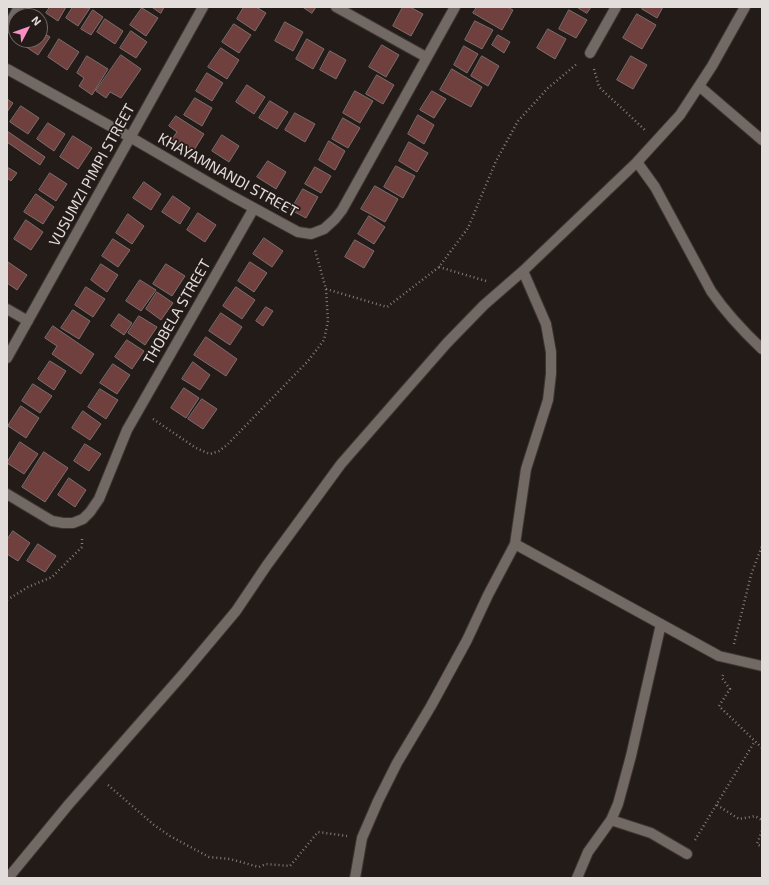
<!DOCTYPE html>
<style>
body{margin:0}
#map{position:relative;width:769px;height:885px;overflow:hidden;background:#231b18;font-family:"Exo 2",sans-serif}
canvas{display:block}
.frame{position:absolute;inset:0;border:8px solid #e2dcda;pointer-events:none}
.north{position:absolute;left:8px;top:8px;width:40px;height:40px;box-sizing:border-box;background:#231b18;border:1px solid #6f6866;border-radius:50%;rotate:49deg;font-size:11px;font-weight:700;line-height:16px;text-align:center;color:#e2dcda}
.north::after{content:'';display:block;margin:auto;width:14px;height:18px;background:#fa8fc6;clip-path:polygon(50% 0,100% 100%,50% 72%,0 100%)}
</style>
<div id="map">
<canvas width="769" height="885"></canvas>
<div class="frame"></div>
<div class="north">N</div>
</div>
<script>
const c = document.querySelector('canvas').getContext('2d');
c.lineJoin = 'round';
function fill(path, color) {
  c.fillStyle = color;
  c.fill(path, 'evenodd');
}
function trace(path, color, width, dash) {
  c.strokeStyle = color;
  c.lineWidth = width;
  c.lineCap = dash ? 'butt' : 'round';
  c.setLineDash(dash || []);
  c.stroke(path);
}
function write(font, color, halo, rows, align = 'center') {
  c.font = font + ' "Exo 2",sans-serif';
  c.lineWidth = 3.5;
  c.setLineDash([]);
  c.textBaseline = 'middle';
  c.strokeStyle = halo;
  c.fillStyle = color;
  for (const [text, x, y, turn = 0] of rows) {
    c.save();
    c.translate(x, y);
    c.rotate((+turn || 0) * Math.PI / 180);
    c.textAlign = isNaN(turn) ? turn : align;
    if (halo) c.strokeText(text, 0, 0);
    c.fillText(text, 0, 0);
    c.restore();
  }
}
const building = new Path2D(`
 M50,7h16l-8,14 -12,-8z
 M73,7l17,1 -12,18 -12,-8z
 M152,7h12l-3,6z
 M244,7h12l10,6 -11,18 -18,-12z
 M303,7h13l-4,6z
 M403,7h7l13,7 -12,22 -18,-10z
 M477,7h30l6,3 -11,20 -29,-17z
 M577,7h14l-4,6z
 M643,7h20l-6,11 -15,-9z
 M142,8l16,10 -12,18 -16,-11z
 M93,10l10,7 -12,18 -10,-6z
 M569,10l18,10 -11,18 -17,-9z
 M637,14l19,11 -14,24 -19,-11z
 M105,19l18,12 -8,13 -18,-12z
 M475,21l18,9 -11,19 -17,-9z
 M285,22l18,10 -10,19 -18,-10z
 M234,24l17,11 -12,18 -17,-11z
 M548,29l18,10 -11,20 -18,-11z
 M40,31l10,6 -12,18 -22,-15h24z
 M131,31l16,11 -11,16 -16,-10z
 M498,35l12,7 -6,11 -12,-8z
 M59,39l20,13 -12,18 -19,-13z
 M307,39l17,10 -11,20 -17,-10z
 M382,45l17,10 -13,22 -17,-10z
 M464,46l14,8 -11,19 -13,-8z
 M221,48l18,12 -12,19 -19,-12z
 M330,51l16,9 -10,19 -16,-9z
 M121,55l20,14 -20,29 -11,-6 -4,6 -10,-7z
 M87,56l21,13 -16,26 -13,-9 5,-8 -7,-5z
 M482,56l17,10 -11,20 -17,-10z
 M631,56l16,9 -14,24 -16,-9z
 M452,69l30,18 -11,20 -31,-17z
 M207,73l16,10 -11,18 -16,-10z
 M377,75l17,10 -11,19 -17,-10z
 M247,85l18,12 -11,17 -18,-12z
 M355,91l18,10 -13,22 -17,-10z
 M432,91l14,8 -12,19 -14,-8z
 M195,98l17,10 -10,18 -18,-11z
 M7,99l6,4 -6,9z
 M270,101l18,11 -11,17 -18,-11z
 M21,106l18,12 -11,16 -18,-12z
 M295,113l20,11 -10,18 -20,-12z
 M418,115l16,10 -10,19 -16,-10z
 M176,116l28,18 -13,21 -21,-13 7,-10 -8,-6z
 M343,118l17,10 -12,20 -16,-9z
 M48,123l17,11 -11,17 -17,-12z
 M7,131l38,26 -5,8 -33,-23z
 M222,135l17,11 -10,16 -17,-11z
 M73,136l19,12 -14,21 -18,-12z
 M329,141l16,10 -10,19 -16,-10z
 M409,142l19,11 -11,19 -18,-11z
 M268,161l18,11 -10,17 -19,-12z
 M396,166l19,10 -12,22 -19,-11z
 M7,167l10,6 -6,8 -4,-3z
 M315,167l16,9 -10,17 -16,-9z
 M50,173l17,11 -11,17 -17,-11z
 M144,182l17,12 -10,16 -18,-12z
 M375,186l23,13 -13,23 -24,-13z
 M303,189l15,8 -12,21 -15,-8z
 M36,194l18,13 -11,17 -19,-12z
 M173,196l17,12 -10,16 -18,-12z
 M198,213l18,12 -11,17 -18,-12z
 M128,214l16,12 -12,18 -16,-11z
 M369,216l16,11 -11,17 -16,-10z
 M26,220l17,12 -12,18 -17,-11z
 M264,238l19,13 -11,16 -19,-13z
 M113,239l17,11 -12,17 -16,-11z
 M355,240l19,11 -10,17 -19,-11z
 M8,262l19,13 -10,15 -10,-7z
 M250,262l17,11 -13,19 -16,-11z
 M101,264l17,11 -11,17 -16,-12z
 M166,264l19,12 -13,20 -19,-12z
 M140,280l16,10 -15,21 -15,-10z
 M86,287l19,12 -12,18 -18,-12z
 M236,287l19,13 -13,19 -19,-13z
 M157,292l16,11 -12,17 -15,-11z
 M266,307l7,4 -10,15 -7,-5z
 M73,310l17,11 -11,18 -18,-11z
 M221,313l21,14 -12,18 -21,-14z
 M119,314l13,9 -8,12 -13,-9z
 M139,316l18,11 -12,18 -17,-12z
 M53,326l41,28 -13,20 -29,-20 5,-8 -12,-8z
 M206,337l31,22 -11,17 -32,-21z
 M127,340l17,11 -12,18 -17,-12z
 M50,361l16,10 -12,19 -16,-11z
 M193,362l17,13 -10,15 -18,-11z
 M113,364l17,11 -13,19 -17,-11z
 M33,384l19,12 -12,17 -18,-12z
 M184,388l15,10 -13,20 -15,-10z
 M100,389l18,11 -12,19 -18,-12z
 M202,399l15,10 -14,20 -15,-10z
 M21,406l18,12 -13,20 -18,-12z
 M83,411l18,13 -11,16 -18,-12z
 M20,442l18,12 -14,20 -17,-11z
 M85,444l16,10 -12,17 -15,-10z
 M44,452l24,16 -23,34 -23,-15z
 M69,478l17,12 -11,17 -17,-12z
 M13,531l17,12 -12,18 -11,-7v-14z
 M38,544l18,12 -11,16 -18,-11z`);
fill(building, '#6f403e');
trace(building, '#7a6f6e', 1);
const street = new Path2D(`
 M336,7l90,50
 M7,28l12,-21
 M590,53l26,-46
 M7,69l123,68 100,58 68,37 13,2 13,-5 11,-10 7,-9 113,-203
 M699,86l63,54
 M637,162l18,25 56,104c15,22 32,40 51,58
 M7,309l21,12
 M7,358l196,-351
 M7,494l45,27 11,2h10l10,-4 7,-7 9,-13 28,-69 127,-222
 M515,544l204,112 43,10
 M611,820l40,13 36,21
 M8,878l61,-74 115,-131 52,-62 31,-46 74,-101 106,-121 37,-38 39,-34 114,-109 43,-47 32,-49 33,-59
 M355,878l7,-40 16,-37 19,-38 34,-57 36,-66 21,-45 27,-51 11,-75 22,-69 3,-26v-22l-5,-28 -23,-53
 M577,878l11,-26 23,-32 7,-16 13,-48 30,-132`);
trace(street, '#3b3533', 12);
trace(new Path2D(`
 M594,69l5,18 46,43
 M439,267l47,14
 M326,289l61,18 52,-40 29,-39 28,-67 22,-40 30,-33 30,-25
 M153,419l43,29 14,6 9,-3 8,-6 81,-84 16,-21 4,-19 -2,-32 -11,-39
 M7,600l21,-13 24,-10 30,-30v-10
 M734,644l17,-69 11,-29
 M723,675l-1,3 8,11 -11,17 43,42
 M108,785l46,40 16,11 39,21 21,2 29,8 7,-3 24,2 28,-34 29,4
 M717,805l22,14 16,-3 7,4
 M762,831l-5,13 5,3
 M695,840l60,-99`), '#837c79', 2.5, [1, 3]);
trace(street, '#726864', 10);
write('15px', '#e2dcda', '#231b18', [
 ["VUSUMZI PIMPI STREET",92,175,-61],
 ["KHAYAMNANDI STREET",228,175,29],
 ["THOBELA STREET",177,312,-60]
]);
</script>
